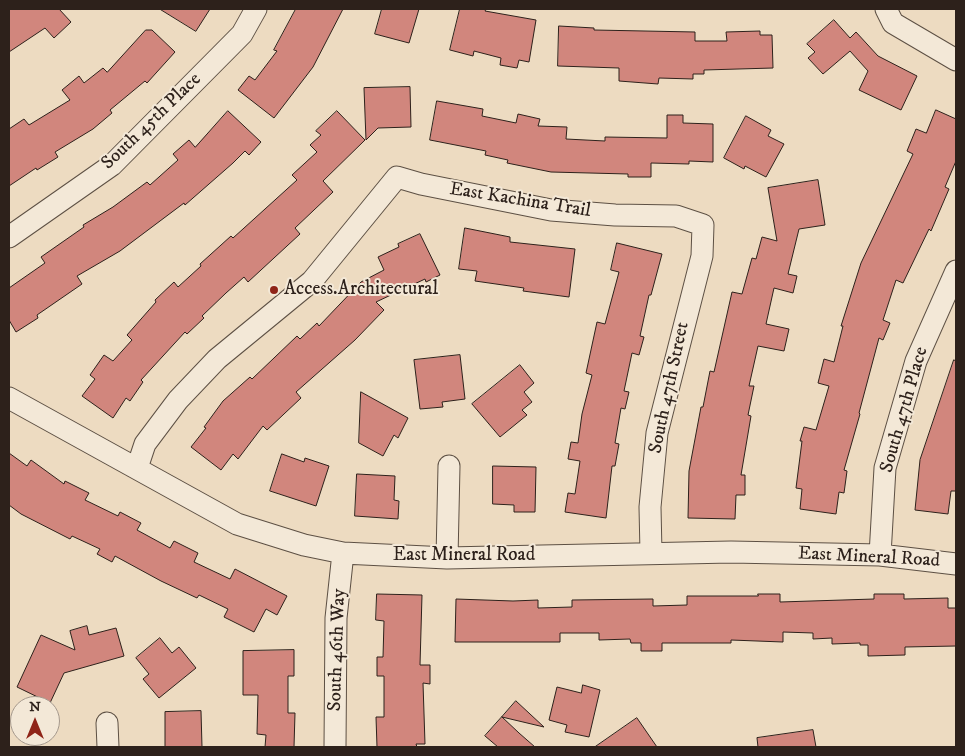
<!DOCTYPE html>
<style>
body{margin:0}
#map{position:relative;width:965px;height:756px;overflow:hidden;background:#eddbc1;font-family:"IM FELL DW Pica",serif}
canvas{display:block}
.frame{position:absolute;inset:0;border:10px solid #2d211b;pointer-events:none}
.north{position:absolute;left:10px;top:696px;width:50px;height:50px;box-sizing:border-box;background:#f3e8d7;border:1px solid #a4988c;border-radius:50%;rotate:0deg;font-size:14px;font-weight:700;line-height:20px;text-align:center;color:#2d211b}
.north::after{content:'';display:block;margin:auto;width:18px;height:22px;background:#8f2418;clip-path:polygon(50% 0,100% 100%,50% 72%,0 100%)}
</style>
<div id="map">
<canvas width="965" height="756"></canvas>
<div class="frame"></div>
<div class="north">N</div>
</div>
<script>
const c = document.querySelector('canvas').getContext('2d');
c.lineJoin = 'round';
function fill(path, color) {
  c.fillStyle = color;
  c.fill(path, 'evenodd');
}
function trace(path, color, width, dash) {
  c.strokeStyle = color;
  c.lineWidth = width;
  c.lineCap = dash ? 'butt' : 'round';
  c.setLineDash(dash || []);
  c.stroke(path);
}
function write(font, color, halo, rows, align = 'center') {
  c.font = font + ' "IM FELL DW Pica",serif';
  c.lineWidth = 4;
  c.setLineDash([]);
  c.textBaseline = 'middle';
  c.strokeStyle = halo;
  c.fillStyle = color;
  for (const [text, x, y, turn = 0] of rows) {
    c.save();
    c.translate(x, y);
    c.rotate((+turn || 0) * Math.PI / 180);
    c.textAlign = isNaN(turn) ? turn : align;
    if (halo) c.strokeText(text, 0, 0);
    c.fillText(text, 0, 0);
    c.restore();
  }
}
const building = new Path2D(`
 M9,9h50l12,13 -17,16 -9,-10 -36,24z
 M160,9h50l-14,22z
 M296,9h47l-30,58 -39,51 -36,-28 11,-14 6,4 22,-29 -3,-1z
 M382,9h37l-10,34 -34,-9z
 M460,9h26l-1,2 51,9 -7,42 -10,-2 -2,8 -17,-3 1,-7 -27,-7 -1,5 -23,-6z
 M834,20l16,18 6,-6 22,24 39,20 -16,34 -42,-20 9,-19 -18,-20 -27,23 -15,-16 7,-6 -8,-8z
 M559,26l35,2v2l101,2v9h32l-1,-9 34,-1v4h12l1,33 -69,2v4h-11v5l-34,-1 -1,6 -39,-3v-13l-61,-2z
 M146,30h6l23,22 -28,31 -2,-2 -35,29 2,3 -19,16 -38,23 3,5 -21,13 -1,-2 -27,18v-57l15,-10 5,6 41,-25 -8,-10 17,-14 5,7 19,-15 4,4z
 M410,87l1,40 -33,1 -12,12 -2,-52z
 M437,101l46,8 -1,7 34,7 2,-9 22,5 -2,7 29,1 -1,12 39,2v-4l62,1v-23h16v8l30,1v38l-24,-1v3l-38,-1v14h-23v-3l-77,-2 -44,-9 1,-3 -23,-5 1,-4 -56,-11z
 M936,110l20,9v42l-11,26 4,2 -18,42 -2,-2 -26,54 -7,-3 -13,40 7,3 -7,17 -4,-2 -20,75 1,1 -16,56 3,1 -3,22 -5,-1 -3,22 -36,-5 2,-20 -6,-1 6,-47h-2l4,-14 12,3 13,-44 -11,-3 6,-24 10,3 9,-36h-2l20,-63 52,-109 -6,-3 9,-22 10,4z
 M228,111l33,31 -12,13 -4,-4 -12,12 -48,42 -1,-2 -64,48 -43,25 5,8 -45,31 1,3 -22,14 -7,-12v-32l36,-25 -4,-6 43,-30 -1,-2 30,-18 34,-25 3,3 28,-25 -5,-6 16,-14 6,7z
 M337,111l28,29 -42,41 10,11 -38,36 5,6 -52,48 -4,-5 -18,16 -24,23 2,2 -17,16 -2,-2 -44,48 2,2 -13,19 -4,-3 -13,20 -31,-22 13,-17 -5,-4 14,-20 9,6 19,-21 -5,-5 29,-33 -1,-2 19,-18 4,5 23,-21 -1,-2 31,-28 2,2 64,-58 -5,-5 25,-23 -7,-7 11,-10 -5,-4z
 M746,116l25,14 -3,6 16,8 -18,33 -21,-11 -1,3 -20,-11z
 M818,180l7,45 -26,4 -11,45 9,2 -4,17 -19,-5 -8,36 23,5 -5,22 -26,-5 -9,40h5l-6,29 3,1 -10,59h4v20h-9l-1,24 -47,-1 1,-47 12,-64h2l7,-36 4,1 18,-80 10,2 10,-36 4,1 6,-22 15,4 -9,-53z
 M465,228l45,9v5l65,7 -6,48 -46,-6 1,-3 -49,-7 2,-10 -18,-2z
 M420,234l20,41 -14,7 -1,-3 -49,23 8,8 -29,30 -59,52 5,6 -34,32 -4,-4 -25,33 -5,-5 -12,16 -30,-23 15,-19 -2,-1 19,-26 27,-24 2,2 45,-43 3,3 17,-16 2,3 42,-44 23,-12 -6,-13 21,-10 -1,-3z
 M617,243l45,11 -11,41h-2l-9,41 4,1 -5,18 -7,-2 -8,38 5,1 -4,17 -4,-1 -6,35 4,1 -4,22h-3l-6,52 -41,-6 3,-19 7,1 5,-33 -12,-2 3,-17 7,1 4,-29 10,-39 -6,-2 11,-51 8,2 14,-52 -8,-2z
 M460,355l5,44 -23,3 1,5 -23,2 -6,-49z
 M954,360l2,1v130h-5l-3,23 -33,-4 5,-50z
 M520,365l14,18 -10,9 8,10 -10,8 5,5 -27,22 -28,-33z
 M361,392l47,26 -10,20 -4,-3 -11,21 -24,-13z
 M9,453l18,13 4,-6 33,24 1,-3 24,12 -4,7 33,16 2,-4 21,11 -4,7 33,18 4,-7 24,12 -4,9 36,17 5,-10 52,27 -10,19 -11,-6 -12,23 -30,-15 4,-8 -29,-14 -2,3 -36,-17 -46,-25 -3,6 -15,-8 3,-5 -28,-13 -2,3 -49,-25 -12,-9z
 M282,454l22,8 1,-4 24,8 -13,40 -46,-15z
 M493,466l43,1 -1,45h-21v-7l-21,-1z
 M357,474l38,2 -1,24 5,1 -1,18 -43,-3z
 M377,594l45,1 -2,70h10v19l-7,-1 2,61h-9l1,3h-40l-1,-30h8v-41h-7v-19h6l1,-36 -8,-1z
 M758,594h22v8l94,-3v-5h30v5l44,-1v10h8v38l-51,1v8l-37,1v-11h-8v-2l-28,1v-6l-19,1v-6l-30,-1v10l-52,-2v3h-69v8h-21v-8h-10l-1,-4 -31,1v-7h-39v9h-105l1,-43 57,2 25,-1v8l34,-1v-7l81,-1v7l34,-1v-9h71z
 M87,626l2,9 27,-7 8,28 -60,17 -14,30 -33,-16 24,-52 34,15 -5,-19z
 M160,638l12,15 7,-6 17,21 -37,30 -16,-19 6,-5 -13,-16z
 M294,650v26h-6v37h7l-1,34h-29l1,-12 -9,-1 1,-39h-15v-44z
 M583,685l17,5 -11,47 -24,-5 2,-7 -18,-5 8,-33 24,6z
 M516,701l28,26 -42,-10z
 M201,711l1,36h-37v-35z
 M502,717l17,16 16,14h-37l-13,-11z
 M637,718l20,29h-62z
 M813,730l3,17h-58l-1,-9z`);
fill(building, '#d1867d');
trace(building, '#2d211b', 1);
const street = new Path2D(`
 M886,9l7,14 63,37
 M9,237l103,-72 130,-131 14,-25
 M9,398l228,126 67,21 39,8 104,5 284,-6 149,3 76,9
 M137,468l8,-24 33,-44 39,-41 95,-78 85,-104 24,7 130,26 64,5 61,1 27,9 -1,31 -45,177 -7,74 1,46
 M880,555l5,-87 31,-107 40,-90
 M447,558l2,-92
 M107,723l1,24
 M335,747l1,-129 7,-65`);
trace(street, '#5d5044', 23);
trace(street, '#f3e8d7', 21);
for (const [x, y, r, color] of [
 [274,290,5,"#8f2418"]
]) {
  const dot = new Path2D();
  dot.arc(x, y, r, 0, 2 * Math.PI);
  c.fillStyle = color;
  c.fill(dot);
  trace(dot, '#f3e8d7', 2);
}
write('19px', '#2d211b', '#f3e8d7', [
 ["South 45th Place",152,122,-44],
 ["East Kachina Trail",520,201,9],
 ["South 47th Street",670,388,-78],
 ["South 47th Place",905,410,-74],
 ["East Mineral Road",464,556],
 ["East Mineral Road",869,558,3],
 ["South 46th Way",338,650,-88]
]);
write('19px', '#2d211b', '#f3e8d7', [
 ["Access.Architectural",284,290]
], 'left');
</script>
